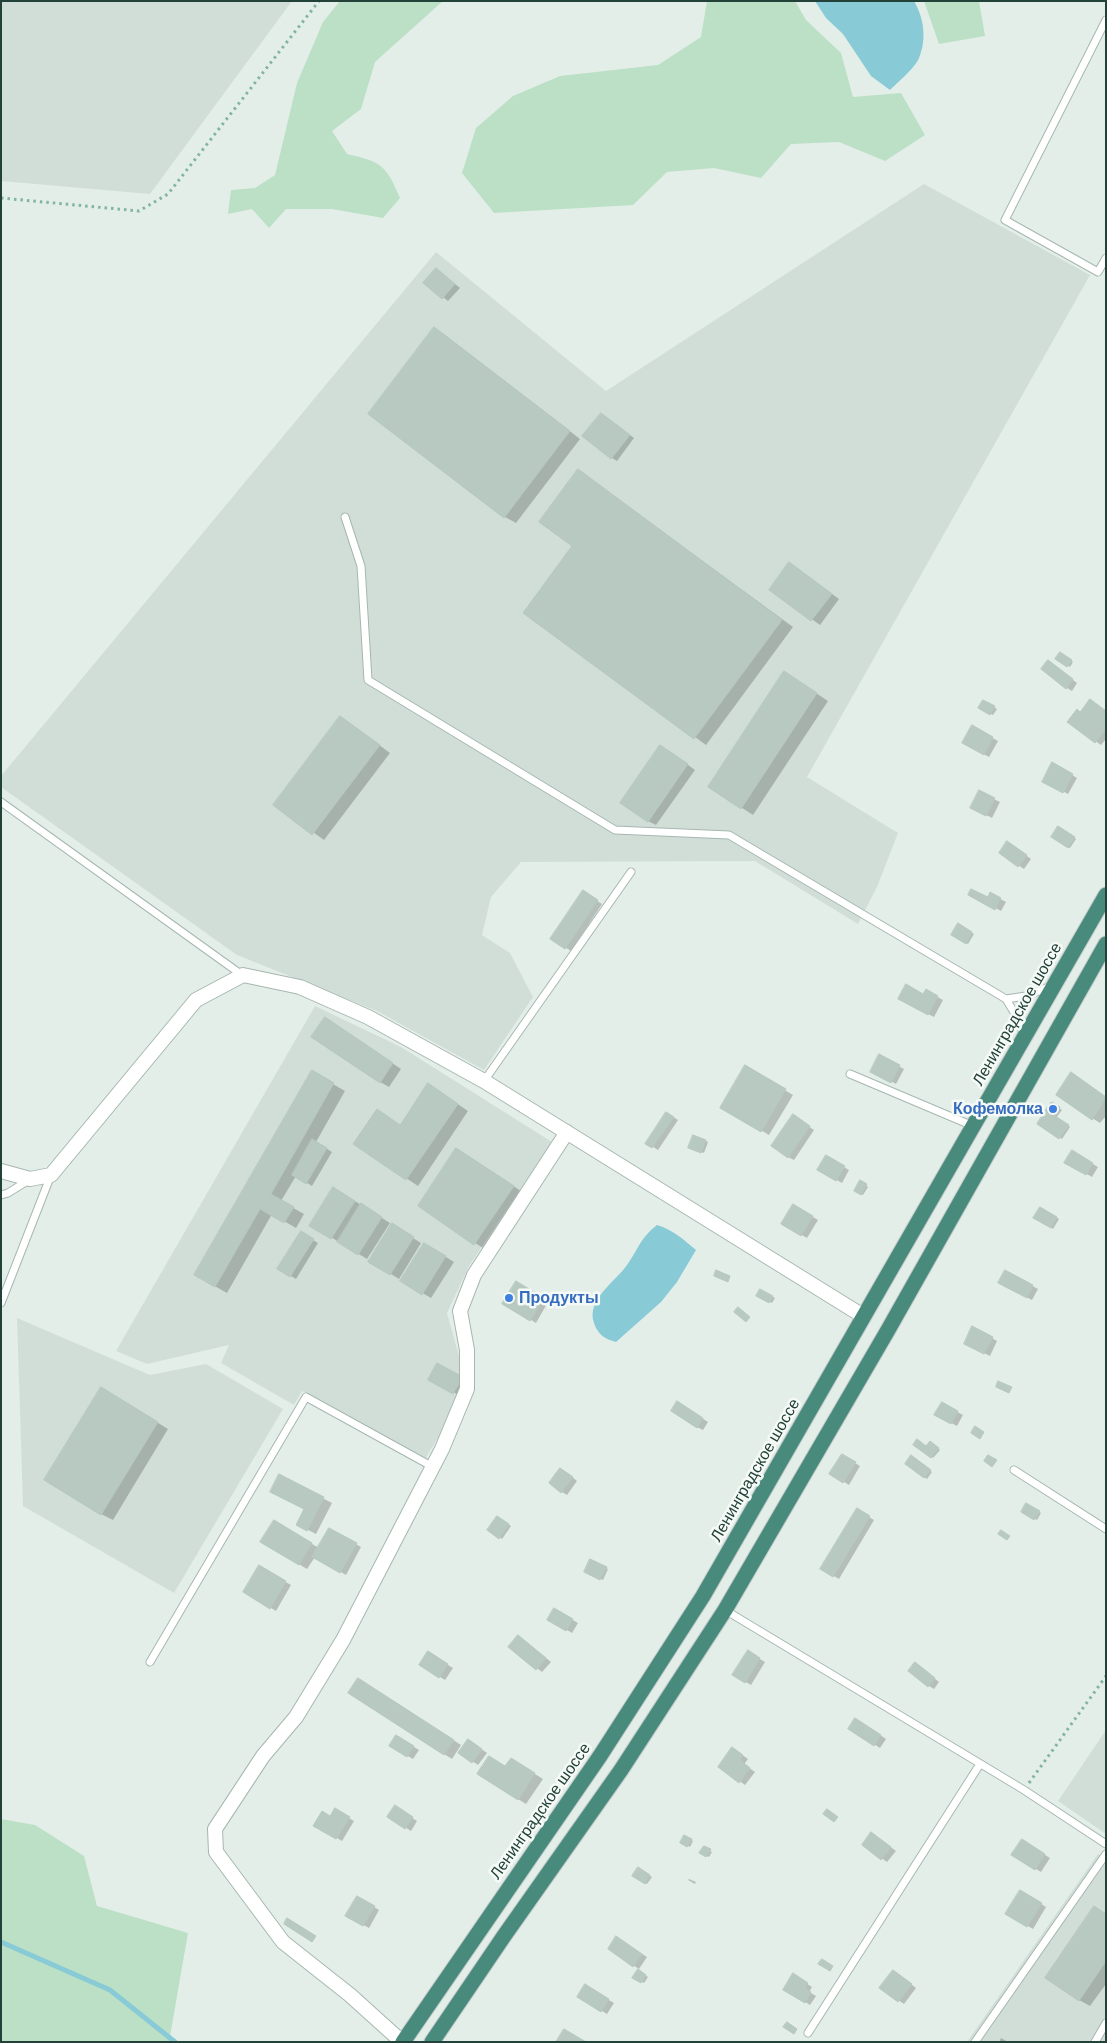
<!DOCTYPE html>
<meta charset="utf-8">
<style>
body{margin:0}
#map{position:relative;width:1107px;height:2043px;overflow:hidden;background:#e4eee9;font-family:Barlow,sans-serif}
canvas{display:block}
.frame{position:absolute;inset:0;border:2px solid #224139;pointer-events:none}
</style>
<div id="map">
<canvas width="1107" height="2043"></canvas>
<div class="frame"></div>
</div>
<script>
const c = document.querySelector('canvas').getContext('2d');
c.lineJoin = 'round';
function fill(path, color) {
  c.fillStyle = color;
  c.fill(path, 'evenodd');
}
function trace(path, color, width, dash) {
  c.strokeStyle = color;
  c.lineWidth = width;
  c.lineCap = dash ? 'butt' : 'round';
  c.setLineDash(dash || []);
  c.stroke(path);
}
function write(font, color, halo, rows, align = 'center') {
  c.font = font + ' Barlow,sans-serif';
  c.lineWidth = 5;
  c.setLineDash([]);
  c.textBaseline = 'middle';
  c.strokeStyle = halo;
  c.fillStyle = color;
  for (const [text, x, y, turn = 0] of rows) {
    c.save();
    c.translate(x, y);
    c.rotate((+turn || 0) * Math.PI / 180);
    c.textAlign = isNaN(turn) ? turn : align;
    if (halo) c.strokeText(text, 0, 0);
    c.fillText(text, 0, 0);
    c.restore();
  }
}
fill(new Path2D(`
 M1,1h291l-142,193 -149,-13z
 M924,184l166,91 -283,502 91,56 -21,54 -19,37 -103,-63 -234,1 -30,35 -9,38 28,18 23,44 -49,73 -107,-59 -140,-56 -236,-168v-11l435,-524 170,139z
 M315,1006l86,41 151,95 -83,124 -22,47 17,61 -16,47 -24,40 -122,-70 -8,14 -73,-42 8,-18 -82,19 -31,-13z
 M17,1318l133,57 56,-11 77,45 -109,184 -151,-87z
 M1106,1730v104l-48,-33z
 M1098,1854l8,4v184h-139z`), '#d1ded8');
fill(new Path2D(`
 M340,1h103l-68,61 -14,47 -29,22 15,23c35,8 39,11 53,44l-17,20 -51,-9h-46l-17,19 -17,-19 -24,5 3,-24 24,-2 20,-13 22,-92 26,-61z
 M707,1h88l11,19 35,33 12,44 48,-4 24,42 -40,26 -46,-19 -48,2 -30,34 -47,-10 -47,4 -34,33 -139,8 -32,-40 14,-45 37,-32 47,-20 98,-11 43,-28z
 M924,1h55l6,35 -46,8z
 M1,1819l34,6 49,31 13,50 91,27 -19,109h-168z`), '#bbe0c5');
fill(new Path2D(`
 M815,1h99c10,17 13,38 5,57 -4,10 -21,24 -29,32l-19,-14 -28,-42 -17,-16z
 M657,1225c16,5 26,14 39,25l-19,32 -16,20 -45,40c-11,-3 -18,-7 -22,-19 -8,-23 21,-41 33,-58 11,-15 13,-27 30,-40z`), '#88cad6');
fill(new Path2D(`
 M436,269l24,19 -12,13 -23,-18z
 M434,329l11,6 135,104 -64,84 -11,-6z
 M606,417l28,21 -17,23 -5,-3z
 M579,471l214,156 -87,118 -181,-132 49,-67z
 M798,569l41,30 -19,26 -49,-35z
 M1060,654l13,8 -3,5 -13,-8z
 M1053,665l24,18 -5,8 -5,-3z
 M795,679l33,22 -75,114 -43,-28z
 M984,701l13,8 -4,6 -13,-7z
 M1106,712v27l-5,6 -32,-23 12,-9z
 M341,717l49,36 -66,87 -49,-35z
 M972,727l26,14 -9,16 -26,-14z
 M669,751l26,19 -39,55 -8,-4z
 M1053,764l24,14 -9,16 -24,-13z
 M979,792l21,10 -8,16 -15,-8z
 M1058,828l18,11 -6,9 -18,-11z
 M1013,846l18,13 -7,10 -24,-16z
 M583,892l19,12 -31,47 -19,-12z
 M970,894l18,5 3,-5 15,8 -5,9z
 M958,925l16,9 -6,10 -16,-9z
 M926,991l17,9 -9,17 -34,-18 24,-3z
 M334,1024l67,45 -12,18 -9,-5z
 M879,1056l25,13 -8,15 -24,-13z
 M746,1067l47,28 -24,40 -47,-28z
 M312,1072l33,19 -29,51 16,10 -20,34 -16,-10 -15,25 23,13 -8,14 -24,-14 -45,79 -32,-18z
 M440,1092l28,19 -50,75 -63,-42 46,-18z
 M1106,1097v19l-6,7 -8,-5z
 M1052,1103l10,7 -6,8 14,9 -8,12 -23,-16z
 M667,1113l11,7 -20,30 -11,-7z
 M798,1119l16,11 -20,30 -6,-3z
 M706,1141l2,1 -4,11 -12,-5z
 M1072,1152l26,15 -6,10 -26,-15z
 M468,1156l56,37 -38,57 -67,-44z
 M826,1157l23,13 -7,13 -23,-13z
 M861,1182l7,5 -5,8 -7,-4z
 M342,1193l48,30 -23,36 -56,-34z
 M794,1206l24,14 -11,18 -24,-14z
 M1040,1208l19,11 -6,10 -18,-11z
 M392,1225l29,18 -22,36 -29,-18z
 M301,1233l17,10 -22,36 -17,-10z
 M425,1244l29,18 -23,36 -29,-17z
 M1006,1272l32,17 -6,11 -27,-14z
 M516,1283l32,19 -12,21 -32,-20z
 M760,1290l15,8 -3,5 -14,-7z
 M992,1338l5,3 -7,15 -20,-10z
 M430,1380l37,1 -8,14z
 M113,1395l55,34 -55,91 -12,-6z
 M942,1404l21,11 -6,11 -21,-11z
 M683,1406l25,16 -5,8 -6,-3z
 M930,1442l10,8 -7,8 -7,-11z
 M842,1455l18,11 -11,19 -18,-11z
 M911,1457l21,15 -5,7 -21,-15z
 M566,1472l11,9 -10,14 -5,-3z
 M280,1476l52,27 -16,31 -10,-5v-20z
 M1027,1505l14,8 -4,7 -14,-8z
 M857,1510l17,10 -35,59 -17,-10z
 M497,1517l14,9 -9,13 -13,-10z
 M274,1522l45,26 10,-19 32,18 -15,28 -31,-18 -8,12 -45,-27z
 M591,1560l17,9 -5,11 -18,-9z
 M259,1567l32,18 -15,26 -31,-19z
 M555,1610l23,13 -6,10 -23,-14z
 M519,1637l32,25 -9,10 -32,-25z
 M748,1652l17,10 -14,23 -17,-10z
 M428,1653l25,15 -8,12 -24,-15z
 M921,1667l18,15 -5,7 -5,-3z
 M366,1684l95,61 -9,14 -8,-5z
 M861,1722l25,17 -6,9 -30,-19z
 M396,1736l23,14 -6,9 -23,-13z
 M473,1743l14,10 -9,12 -19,-13z
 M738,1752l10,7 -4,5 11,8 -10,13 -25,-18z
 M519,1764l24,15 -17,25 -8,-5 -12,-32z
 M335,1810l19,11 -12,20 -27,-16 16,-7z
 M400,1810l17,11 -6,10 -22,-14z
 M685,1837l8,4 -3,6 -8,-5z
 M877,1837l19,14 -9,11 -24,-17z
 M1022,1841l28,17 -9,14 -28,-17z
 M704,1847l8,5 -3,5 -8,-4z
 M638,1869l14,8 -5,7 -13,-9z
 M689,1879l7,3 -1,2 -7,-4z
 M1020,1891l26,16 -13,22 -26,-15z
 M357,1897l22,13 -10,18 -22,-12z
 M1106,1914v70l-16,22 -11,-6z
 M622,1941l25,16 -8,12 -30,-20z
 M638,1971l10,6 -4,6 -10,-6z
 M898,1974l18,14 -12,16 -23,-16z
 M793,1975l19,12 -3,5 7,4 -6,9 -25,-16z
 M585,1986l29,17 -7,11 -29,-18z
 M1001,2038l7,4h-9z`), '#0003');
trace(new Path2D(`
 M1,1942l109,48 65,52`), '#88cad6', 5);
const building = new Path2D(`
 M436,268l19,16 -13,15 -19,-16z
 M434,327l136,104 -66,87 -136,-104z
 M601,413l29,22 -19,24 -29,-23z
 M578,469l204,151 -88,119 -171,-126 49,-67 -33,-24z
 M789,562l43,32 -21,27 -42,-31z
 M1060,652l12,8 -5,7 -12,-8z
 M1048,660l25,19 -7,10 -25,-20z
 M784,671l33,22 -76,116 -33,-22z
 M1090,699l16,12v18l-11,14 -28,-21 10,-13 3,3z
 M983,700l12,6 -5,9 -12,-7z
 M340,716l40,29 -68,90 -39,-30z
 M972,725l21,12 -9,18 -22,-12z
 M660,745l28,19 -40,58 -28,-19z
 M1052,762l21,12 -10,19 -21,-11z
 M979,790l16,8 -9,18 -16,-8z
 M1058,826l17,11 -7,11 -17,-11z
 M1007,841l20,14 -9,12 -19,-14z
 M971,889l17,8 2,-5 11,6 -6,12 -27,-15z
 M583,890l15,10 -33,49 -15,-10z
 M958,923l14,9 -6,12 -15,-9z
 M906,984l17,10 3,-5 12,7 -10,19 -30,-16z
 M325,1017l68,46 -13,20 -69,-46z
 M879,1054l21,11 -9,18 -21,-11z
 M745,1065l41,24 -25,43 -41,-24z
 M312,1070l22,13 -63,111 23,13 -10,16 -24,-14 -45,78 -21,-12z
 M1071,1072l35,25 -14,23 -36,-25z
 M428,1083l30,21 -52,76 -53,-36 24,-35 23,16z
 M1052,1102l8,5 -5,9 -9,-6z
 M1046,1110l23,15 -10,14 -22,-15z
 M666,1112l8,5 -22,31 -7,-4z
 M793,1114l17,12 -22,32 -17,-12z
 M693,1135l13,5 -5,13 -13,-5z
 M312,1139l15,9 -21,36 -14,-9z
 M456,1148l58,38 -40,59 -56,-39z
 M1072,1150l21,13 -7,12 -22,-12z
 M826,1155l19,11 -9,15 -19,-11z
 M860,1180l7,4 -6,11 -7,-4z
 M333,1187l22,14 -24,38 -22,-13z
 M361,1203l21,14 -24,38 -21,-13z
 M793,1204l20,12 -12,20 -20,-12z
 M1040,1207l17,10 -6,11 -18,-10z
 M392,1223l22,14 -24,38 -22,-13z
 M301,1231l13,8 -24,38 -13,-8z
 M424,1243l22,13 -24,39 -22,-14z
 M716,1270l14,6 -2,6 -14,-6z
 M1005,1270l28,15 -6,13 -29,-15z
 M516,1281l28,17 -14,23 -28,-17z
 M760,1289l13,7 -4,7 -13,-7z
 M738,1307l12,10 -4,5 -12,-10z
 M972,1326l21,11 -9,17 -20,-10z
 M437,1363l26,14 -10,17 -25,-14z
 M998,1381l14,6 -3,6 -13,-6z
 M101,1387l57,35 -57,93 -57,-35z
 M677,1401l26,17 -6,10 -26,-17z
 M942,1402l16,9 -7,13 -17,-9z
 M975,1426l9,6 -4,7 -9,-6z
 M917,1439l9,7 4,-5 9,7 -8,10 -18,-13z
 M842,1454l14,8 -13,21 -14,-9z
 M911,1455l20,15 -7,8 -19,-14z
 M988,1455l9,5 -5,7 -8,-6z
 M560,1468l13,9 -12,16 -12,-10z
 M279,1474l45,23 -17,34 -11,-6 8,-16 -34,-17z
 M1026,1503l14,8 -6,9 -13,-8z
 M857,1508l13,8 -37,61 -13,-8z
 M497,1516l12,8 -10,15 -12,-9z
 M274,1520l38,23 -13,22 -39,-23z
 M329,1528l28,15 -17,30 -28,-16z
 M1001,1530l9,6 -3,4 -9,-6z
 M590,1559l17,8 -7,13 -16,-8z
 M259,1565l27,16 -16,28 -27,-17z
 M554,1608l19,11 -7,12 -19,-11z
 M518,1635l28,23 -10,12 -28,-23z
 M748,1650l12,8 -15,25 -13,-8z
 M428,1651l20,13 -9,14 -20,-13z
 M915,1662l20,16 -7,9 -20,-16z
 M358,1678l96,62 -10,15 -96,-62z
 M855,1718l26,17 -7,11 -26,-17z
 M396,1735l18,11 -7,11 -18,-11z
 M468,1739l14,10 -10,14 -14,-10z
 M732,1747l11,8 -3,5 10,8 -11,15 -21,-16z
 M489,1756l16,10 6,-8 24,15 -17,27 -41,-26z
 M395,1805l18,12 -8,12 -18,-12z
 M335,1808l15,9 -14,22 -23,-13 9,-15 8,5z
 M827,1809l11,8 -4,5 -11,-8z
 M871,1832l20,15 -10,13 -19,-15z
 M684,1835l8,4 -5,8 -7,-4z
 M1022,1839l23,15 -10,16 -24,-15z
 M704,1846l7,3 -5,8 -7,-4z
 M638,1867l12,8 -5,9 -13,-8z
 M1020,1890l22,13 -15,24 -22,-13z
 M357,1896l18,10 -12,20 -18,-10z
 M1094,1906l12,8v47l-27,40 -34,-23z
 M287,1918l29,18 -4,6 -28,-18z
 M616,1936l26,18 -9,13 -25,-18z
 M822,1959l11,7 -3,5 -12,-7z
 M638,1969l8,6 -5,8 -9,-5z
 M893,1970l19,14 -14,18 -19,-14z
 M793,1973l15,10 -3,5 6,4 -6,11 -22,-13z
 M585,1984l24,15 -8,13 -24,-15z
 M787,2022l10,7 -3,5 -11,-7z
 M564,2029l22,13h-30z`);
fill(building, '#b8c9c2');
trace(building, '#b5c8c0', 1);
const service = new Path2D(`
 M1106,20l-101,200 93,52 8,-14
 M345,517l16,49 7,114 247,150 114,5 277,164 15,25 2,10
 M1,802l241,173
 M1006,999l20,-3 25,-10
 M850,1074l123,52
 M484,1081l147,-209
 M1,1195l7,-2 21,-13
 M1,1303l50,-128
 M1014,1470l92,59
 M725,1610l299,180 82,54
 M150,1662l156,-265 127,70
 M808,2033l172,-269
 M975,2042l131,-188
 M1095,2042l11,-19`);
const minor = new Path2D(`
 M1,1171l29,8 21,-4 145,-175 47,-25 57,12 68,30 116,64 379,235
 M402,2042l-52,-47 -67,-53 -67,-90 -1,-23 48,-73 33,-39 47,-77 99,-191 25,-60v-39l-7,-39 14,-36 93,-143`);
const trunk = new Path2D(`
 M403,2042l197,-286 103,-160 403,-701
 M432,2042l72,-106 117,-166 104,-160 163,-280 218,-386`);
trace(service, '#a6b7b1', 9);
trace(minor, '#a6b7b1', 16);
trace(trunk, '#c1cac8', 17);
trace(new Path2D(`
 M1,198l138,13 29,-17 151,-193
 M1029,1783l77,-107`), '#82b4a4', 3, [2.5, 4]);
trace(service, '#fff', 7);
trace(minor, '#fff', 14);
trace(trunk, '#488a7c', 15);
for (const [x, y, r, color] of [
 [1053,1109,5,"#3f7fe0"],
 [509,1298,5,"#3f7fe0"]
]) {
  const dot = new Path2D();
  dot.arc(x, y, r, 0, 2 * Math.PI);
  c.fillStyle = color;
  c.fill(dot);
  trace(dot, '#f5faf7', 2);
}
write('16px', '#224139', '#f5faf7', [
 ["Ленинградское шоссе",1017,1014,-60],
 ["Ленинградское шоссе",755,1470,-60],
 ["Ленинградское шоссе",540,1811,-55]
]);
write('bold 16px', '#366cbe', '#f5faf7', [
 ["Кофемолка",1043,1109],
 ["Продукты",519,1298,"left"]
], 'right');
</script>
